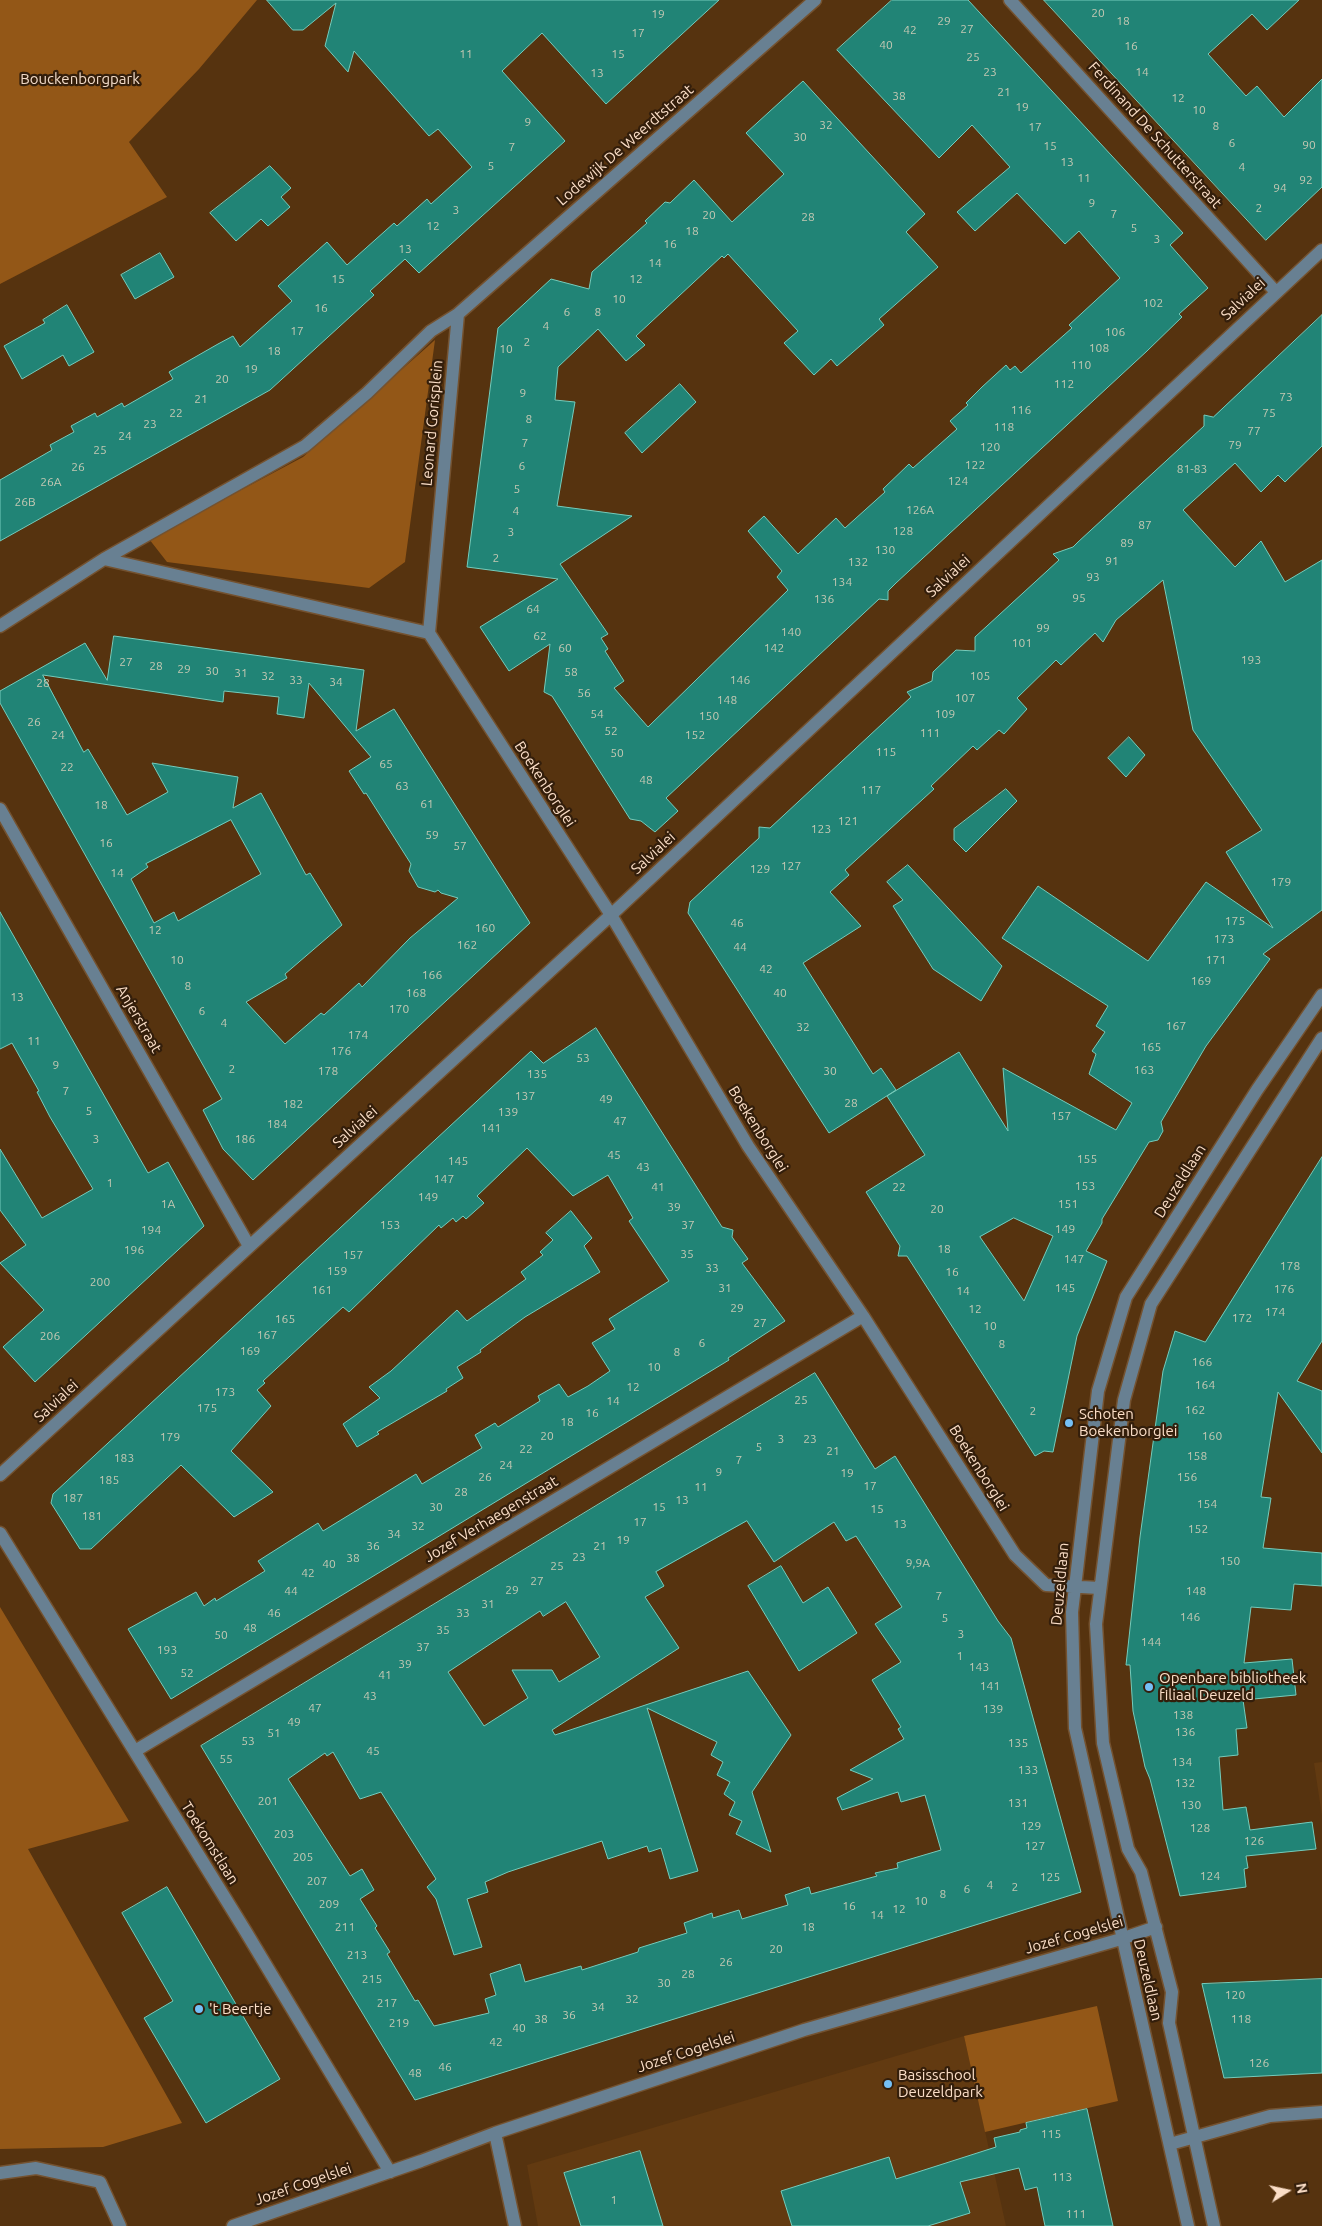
<!DOCTYPE html>
<style>
body{margin:0}
#map{position:relative;width:1322px;height:2226px;overflow:hidden;background:#56330f;font-family:Ubuntu,sans-serif}
canvas{display:block}
.north{position:absolute;left:1262px;top:2166px;width:50px;height:50px;-webkit-text-stroke:4px #331e0b;paint-order:stroke;rotate:80deg;font-size:14px;font-weight:700;line-height:20px;text-align:center;color:#fbdec7}
.north::after{content:'';display:block;margin:auto;width:18px;height:22px;background:#fbdec7;clip-path:polygon(50% 0,100% 100%,50% 72%,0 100%)}
</style>
<div id="map">
<canvas width="1322" height="2226"></canvas>
<div class="north">N</div>
</div>
<script>
const c = document.querySelector('canvas').getContext('2d');
c.lineJoin = 'round';
function fill(path, color) {
  c.fillStyle = color;
  c.fill(path, 'evenodd');
}
function trace(path, color, width, dash) {
  c.strokeStyle = color;
  c.lineWidth = width;
  c.lineCap = dash ? 'butt' : 'round';
  c.setLineDash(dash || []);
  c.stroke(path);
}
function write(font, color, halo, rows, align = 'center') {
  c.font = font + ' Ubuntu,sans-serif';
  c.lineWidth = 4.5;
  c.setLineDash([]);
  c.textBaseline = 'middle';
  c.strokeStyle = halo;
  c.fillStyle = color;
  for (const [text, x, y, turn = 0] of rows) {
    c.save();
    c.translate(x, y);
    c.rotate((+turn || 0) * Math.PI / 180);
    c.textAlign = isNaN(turn) ? turn : align;
    if (halo) c.strokeText(text, 0, 0);
    c.fillText(text, 0, 0);
    c.restore();
  }
}
fill(new Path2D(`
 M1322,1762v54l-8,-53z
 M964,2036l42,190h-468l-11,-61z`), '#623a11');
fill(new Path2D(`
 M0,0h257l-58,69 -70,73 38,55 -167,87z
 M435,340l-30,222 -36,26 -202,-26 -18,-23 154,-82z
 M0,1607l129,214 -101,28 154,274 -79,24 -103,2z
 M1097,2006l21,95 -133,31 -21,-96z`), '#935717');
const building = new Path2D(`
 M267,0h452l-113,104 -64,-71 -40,38 63,70 -146,132 -14,-14 -35,32 4,4 -104,95 -270,151v-61l52,-30 -2,-5 24,-13 -3,-6 24,-13 2,4 25,-14 2,4 49,-28 -4,-7 49,-28 15,-8 7,11 52,-46 -14,-15 49,-44 20,23 47,-42 3,3 30,-27 4,5 41,-37 -34,-38 -9,7 -75,-85 -6,21 -23,-26 11,-43 -33,27h-10z
 M892,0h76l215,233 -13,12 38,43 -29,26 3,3 -35,34 -251,232 -8,8v9l-9,-1 -213,199 12,13 -23,21 -14,-11 -11,-2 -78,-123 -8,-4 6,-48 -41,27 -29,-44 78,-48 -91,-12 31,-239 53,-49 38,10 3,-17 55,-49 -2,-2 20,-19 5,1 24,-23 38,42 52,-48 -38,-41 57,-52 122,133 -19,18 32,35 -59,52 5,6 -47,41 -6,-7 -17,16 -30,-32 14,-12 -70,-77 -4,4 -2,-2 -86,80 9,9 -19,16 -28,-32 -40,38 -3,33 20,2 -18,104 75,10 -72,48 48,70 -7,4 7,11 -3,2 19,30 -10,7 34,39 140,-137 -11,-13 5,-6 -34,-40 16,-15 34,38 38,-36 9,10 40,-36 -2,-3 26,-25 4,4 44,-39 -7,-8 18,-16 -2,-2 16,-16 24,-22 4,5 5,-4 6,7 51,-45 -3,-3 51,-47 -41,-47 -14,13 -48,-51 -42,38 -18,-19 53,-45 -38,-42 -33,33 -102,-108z
 M1044,0h255l-32,30 -15,-16 -44,40 38,42 11,-10 27,31 38,-38v108l-56,53z
 M270,166l21,22 -10,9 9,10 -22,19 -7,-7 -25,22 -26,-28z
 M160,253l14,24 -39,22 -14,-24z
 M67,305l27,47 -25,14 -6,-11 -41,24 -18,-33 41,-23 -2,-3z
 M1322,315v131l-37,36 -7,-7 -17,17 -26,-29 -52,47 52,57 26,-26 24,41 37,-22v350l-59,44 7,5 -64,87 -45,76 2,9 -5,9 -9,2 -47,77v4l-16,28 21,10 -30,75 -24,116 -9,-1 -9,5 -128,-200h-9l2,-10 -34,-54 59,-37 -38,-59 72,-44 49,79 -5,-63 113,62 16,-27 -43,-29 7,-20 -4,-3 13,-19 -9,-6 12,-20 -106,-68 36,-52 110,75 58,-79 67,46 -47,-76 36,-22 -69,-100 -30,-150 -47,40 -13,22 -8,-9 -34,32 -5,-5 -39,38 10,11 -23,25 -5,-4 -22,20 -4,-4 -42,40 3,3 -89,81 4,5 -19,17 31,34 -58,37 70,111 8,-6 15,22 -67,43 -141,-220 2,-11 69,-64v-11l11,1 141,-131 -4,-5 25,-11 1,-9 23,-22 19,1v-14l84,-77 -6,-6 20,-7 5,-5 126,-116v-11l9,2zM1014,1218l39,18 -29,65 -44,-64z
 M680,384l16,18 -54,51 -17,-20z
 M114,636l250,34 -8,61 38,-22 136,214 -277,257 -30,-31 -20,-39 19,-11 -222,-396v-12l85,-48 22,37zM43,675l180,27 1,-11 55,6 -2,17 27,4 5,-35 62,74 -22,14 15,23 2,-1 45,71 -2,7 9,16 17,5 3,-2 3,3 17,5 -48,40 -48,49 -3,-4 -35,32 -3,-2 -36,31 -39,-42 41,-24 -2,-4 57,-49 -32,-52 -4,2 -45,-82 -28,15 5,-31 -86,-14 16,29 -41,23 -39,-66 -4,3zM231,820l30,54 -83,47 -4,-9 -20,11 -23,-44 17,-12 -2,-3z
 M1129,737l16,18 -19,22 -18,-19z
 M1006,789l11,12 -51,51 -12,-12v-11z
 M908,865l94,101 -21,35 -48,-32 -40,-63 10,-6 -16,-18z
 M0,912l148,261 20,-11 36,64 -169,156 -32,-35 41,-37 -44,-47 26,-18 -26,-35v-61l42,69 51,-29 -43,-72 -13,-25 2,-1 -27,-48 -12,6z
 M596,1028l126,199 11,3 -1,7 16,22 -6,4 43,58 -57,37 1,2 -558,339 -43,-70 68,-37 8,14 11,-8 1,3 49,-30 -7,-10 60,-38 5,8 93,-57 6,10 60,-36 -7,-13 20,-12 3,4 42,-26 -2,-5 21,-12 9,13 20,-11 22,-15 -18,-28 23,-14 -6,-10 60,-38 -40,-60 4,-3 -25,-43 -35,21 -46,-48 -50,48 7,7 -18,16 -3,-3 -7,6 -3,-4 -12,10 -2,-3 -90,87 -6,-5 -80,74 2,2 -8,7 14,16 -40,45 42,41 -39,25 -53,-52 -90,84h-11l-29,-46 2,-9 478,-443 12,12z
 M1322,1157v184l-25,40 25,10v62l-44,-61 -17,105 10,1 -8,50 59,5v33l-28,-2 -3,26 -40,-3 -7,56 48,-4 4,36 -53,5 4,28 -11,1 2,26 -19,2 4,53 23,-3 4,23 62,-8 4,27 -70,7 2,12 -4,1 2,18 -66,9 -30,-117 -5,-12 -12,-56 -3,-46h-4l14,-128 23,-166 12,-40 30,11z
 M571,1211l21,27 -8,8 16,26 -75,45 -45,33 1,2 -24,15 6,11 -17,11 1,2 -70,41 2,2 -22,13 -14,-23 37,-26 -11,-11 22,-16 66,-61 10,11 59,-42 -5,-7 22,-17 -3,-3 13,-12 -7,-7z
 M815,1373l60,96 20,-13 103,165 13,17 70,254 -666,208 -214,-354zM747,1521l27,41 60,-40 12,19 10,-5 46,71 -27,17 26,38 -29,18 29,47 -3,2 6,10 -54,31 23,9 -36,19 5,12 56,-18 3,10 24,-7 16,55 -44,13 1,5 -23,5 2,3 -66,18 -2,-7 -24,8 3,10 -46,14 -3,-9 -26,8 -1,-5 -28,10 3,10 -48,15 -1,4 -56,18 -1,-4 -56,16 -5,-18 -30,10 6,21 -11,4 4,14 -55,13 -16,-26 -3,1 -28,-47 3,-2 -15,-24 2,-2 -17,-27 14,-9 -12,-21 -12,7 -62,-97 37,-26 2,3 6,-4 27,47 21,-7 55,87 -9,8 9,12 18,56 28,-8 -15,-48 21,-7 -3,-10 23,-10 94,-31 6,18 39,-13 2,6 12,-4 9,31 28,-8 -51,-163 70,34 -6,13 12,7 -6,13 13,7 -6,12 11,8 -6,13 13,6 -6,13 35,18 -19,-60 39,-57 -43,-64 -193,64 -3,-5 127,-82 -34,-51 19,-11 -8,-14zM566,1602l34,55 -41,25 -7,-12h-40l16,28 -44,28 -36,-54 92,-61 3,5z
 M781,1566l22,37 25,-16 29,46 -58,38 -51,-85z
 M167,1887l113,192 -74,44 -62,-105 29,-17 -51,-88z
 M1322,1979v94l-98,5 -22,-94z
 M1087,2109l26,117h-68l-8,-39 -12,3 -6,-22 -59,14 10,31 -42,13h-136l-11,-35 108,-34 7,22 100,-32 -2,-9 26,-6v-2l7,-2 -1,-5z
 M640,2151l23,75h-82l-17,-53z`);
fill(building, '#218476');
trace(building, '#74ccbc', 1);
const minor = new Path2D(`
 M1010,0l265,291
 M104,559l325,74
 M0,626l104,-67 201,-113 62,-53 64,-62 27,-17 357,-314
 M429,633l182,282 137,231 115,170 152,239 31,30 53,3
 M429,633l29,-319
 M0,809l249,437
 M0,1475l611,-560 711,-665
 M0,1533l246,399 144,240
 M135,1751l728,-435
 M495,2133l20,93
 M1170,2144l100,-28 52,-4
 M0,2173l36,-5 64,14 20,44
 M233,2226l188,-65 74,-28 309,-103 317,-91 35,-12
 M1188,2226l-113,-498 -3,-116 3,-25 23,-196 28,-94 131,-207 65,-95
 M1214,2226l-45,-203 3,-31 -31,-120 -13,-23 -25,-106 -7,-119 28,-224 27,-96 171,-266`);
trace(minor, '#745230', 15);
trace(minor, '#688092', 12);
for (const [x, y, r, color] of [
 [1069,1423,5,"#75c0f6"],
 [1149,1687,5,"#75c0f6"],
 [199,2009,5,"#75c0f6"],
 [888,2084,5,"#75c0f6"]
]) {
  const dot = new Path2D();
  dot.arc(x, y, r, 0, 2 * Math.PI);
  c.fillStyle = color;
  c.fill(dot);
  trace(dot, '#331e0b', 2);
}
write('12px', '#c4c8b3', null, [
 ["20",1098,13],
 ["19",658,14],
 ["29",944,21],
 ["18",1123,21],
 ["27",967,29],
 ["42",910,30],
 ["17",638,33],
 ["40",886,45],
 ["16",1131,46],
 ["11",466,54],
 ["15",618,54],
 ["25",973,57],
 ["23",990,72],
 ["14",1142,72],
 ["13",597,73],
 ["21",1004,92],
 ["38",899,96],
 ["12",1178,98],
 ["19",1022,107],
 ["10",1199,110],
 ["9",528,122],
 ["32",826,125],
 ["8",1216,126],
 ["17",1035,127],
 ["30",800,137],
 ["6",1232,143],
 ["90",1309,145],
 ["15",1050,146],
 ["7",512,147],
 ["13",1067,162],
 ["5",491,166],
 ["4",1242,167],
 ["11",1084,178],
 ["92",1306,180],
 ["94",1280,188],
 ["9",1092,203],
 ["2",1259,208],
 ["3",456,210],
 ["7",1114,214],
 ["20",709,215],
 ["28",808,217],
 ["12",433,226],
 ["5",1134,228],
 ["18",692,231],
 ["3",1157,239],
 ["16",670,244],
 ["13",405,249],
 ["14",655,263],
 ["15",338,279],
 ["12",636,279],
 ["10",619,299],
 ["102",1153,303],
 ["16",321,308],
 ["6",567,312],
 ["8",598,312],
 ["4",546,326],
 ["17",297,331],
 ["106",1115,332],
 ["2",527,342],
 ["108",1099,348],
 ["10",506,349],
 ["18",274,351],
 ["110",1081,365],
 ["19",251,369],
 ["20",222,379],
 ["112",1064,384],
 ["9",523,393],
 ["73",1286,397],
 ["21",201,399],
 ["116",1021,410],
 ["22",176,413],
 ["75",1269,413],
 ["8",529,419],
 ["23",150,424],
 ["118",1004,427],
 ["77",1254,431],
 ["24",125,436],
 ["7",525,443],
 ["79",1235,445],
 ["120",990,447],
 ["25",100,450],
 ["122",975,465],
 ["6",522,466],
 ["26",78,467],
 ["81-83",1192,469],
 ["124",958,481],
 ["26A",51,482],
 ["5",517,489],
 ["26B",25,502],
 ["126A",920,510],
 ["4",516,511],
 ["87",1145,525],
 ["128",903,531],
 ["3",511,532],
 ["89",1127,543],
 ["130",885,550],
 ["2",496,558],
 ["91",1112,561],
 ["132",858,562],
 ["93",1093,577],
 ["134",842,582],
 ["95",1079,598],
 ["136",824,599],
 ["64",533,609],
 ["99",1043,628],
 ["140",791,632],
 ["62",540,636],
 ["101",1022,643],
 ["60",565,648],
 ["142",774,648],
 ["193",1251,660],
 ["27",126,662],
 ["28",156,666],
 ["29",184,669],
 ["30",212,671],
 ["58",571,672],
 ["31",241,673],
 ["32",268,676],
 ["105",980,676],
 ["33",296,680],
 ["146",740,680],
 ["34",336,682],
 ["28",43,683],
 ["56",584,693],
 ["107",965,698],
 ["148",727,700],
 ["54",597,714],
 ["109",945,714],
 ["150",709,716],
 ["26",34,722],
 ["52",611,731],
 ["111",930,733],
 ["24",58,735],
 ["152",695,735],
 ["115",886,752],
 ["50",617,753],
 ["65",386,764],
 ["22",67,767],
 ["48",646,780],
 ["63",402,786],
 ["117",871,790],
 ["61",427,804],
 ["18",101,805],
 ["121",848,821],
 ["123",821,829],
 ["59",432,835],
 ["16",106,843],
 ["57",460,846],
 ["127",791,866],
 ["129",760,869],
 ["14",117,873],
 ["179",1281,882],
 ["175",1235,921],
 ["46",737,923],
 ["160",485,928],
 ["12",155,930],
 ["173",1224,939],
 ["162",467,945],
 ["44",740,947],
 ["10",177,960],
 ["171",1216,960],
 ["42",766,969],
 ["166",432,975],
 ["169",1201,981],
 ["8",188,986],
 ["168",416,993],
 ["40",780,993],
 ["13",17,997],
 ["170",399,1009],
 ["6",202,1011],
 ["4",224,1023],
 ["167",1176,1026],
 ["32",803,1027],
 ["174",358,1035],
 ["11",34,1041],
 ["165",1151,1047],
 ["176",341,1051],
 ["53",583,1058],
 ["9",56,1065],
 ["2",232,1069],
 ["163",1144,1070],
 ["178",328,1071],
 ["30",830,1071],
 ["135",537,1074],
 ["7",66,1091],
 ["137",525,1096],
 ["49",606,1099],
 ["28",851,1103],
 ["182",293,1104],
 ["5",89,1111],
 ["139",508,1112],
 ["157",1061,1116],
 ["47",620,1121],
 ["184",277,1124],
 ["141",491,1128],
 ["3",96,1139],
 ["186",245,1139],
 ["45",614,1155],
 ["155",1087,1159],
 ["145",458,1161],
 ["43",643,1167],
 ["147",444,1179],
 ["1",110,1183],
 ["153",1085,1186],
 ["41",658,1187],
 ["22",899,1187],
 ["149",428,1197],
 ["1A",168,1204],
 ["151",1068,1204],
 ["39",674,1207],
 ["20",937,1209],
 ["153",390,1225],
 ["37",688,1225],
 ["149",1065,1229],
 ["194",151,1230],
 ["18",944,1249],
 ["196",134,1250],
 ["35",687,1254],
 ["157",353,1255],
 ["147",1074,1259],
 ["178",1290,1266],
 ["33",712,1268],
 ["159",337,1271],
 ["16",952,1272],
 ["200",100,1282],
 ["31",725,1288],
 ["145",1065,1288],
 ["176",1284,1289],
 ["161",322,1290],
 ["14",963,1291],
 ["29",737,1308],
 ["12",975,1309],
 ["174",1275,1312],
 ["172",1242,1318],
 ["165",285,1319],
 ["27",760,1323],
 ["10",990,1326],
 ["167",267,1335],
 ["206",50,1336],
 ["6",702,1343],
 ["8",1002,1344],
 ["169",250,1351],
 ["8",677,1352],
 ["166",1202,1362],
 ["10",654,1367],
 ["164",1205,1385],
 ["12",633,1387],
 ["173",225,1392],
 ["25",801,1400],
 ["14",613,1401],
 ["175",207,1408],
 ["162",1195,1410],
 ["2",1033,1411],
 ["16",592,1413],
 ["18",567,1422],
 ["20",547,1436],
 ["160",1212,1436],
 ["179",170,1437],
 ["3",781,1439],
 ["23",810,1439],
 ["5",759,1447],
 ["22",526,1449],
 ["21",833,1451],
 ["158",1197,1456],
 ["183",124,1458],
 ["7",739,1460],
 ["24",506,1465],
 ["9",719,1472],
 ["19",847,1473],
 ["26",485,1477],
 ["156",1187,1477],
 ["185",109,1480],
 ["17",870,1486],
 ["11",701,1487],
 ["28",461,1492],
 ["187",73,1498],
 ["13",682,1500],
 ["154",1207,1504],
 ["30",436,1507],
 ["15",659,1507],
 ["15",877,1509],
 ["181",92,1516],
 ["17",640,1522],
 ["13",900,1524],
 ["32",418,1526],
 ["152",1198,1529],
 ["34",394,1534],
 ["19",623,1540],
 ["36",373,1546],
 ["21",600,1546],
 ["23",579,1557],
 ["38",353,1558],
 ["150",1230,1561],
 ["9,9A",918,1563],
 ["40",329,1564],
 ["25",557,1566],
 ["42",308,1573],
 ["27",537,1581],
 ["29",512,1590],
 ["44",291,1591],
 ["148",1196,1591],
 ["7",939,1596],
 ["31",488,1604],
 ["46",274,1613],
 ["33",463,1613],
 ["146",1190,1617],
 ["5",945,1618],
 ["48",250,1628],
 ["35",443,1630],
 ["3",961,1634],
 ["50",221,1635],
 ["144",1151,1642],
 ["37",423,1647],
 ["193",167,1650],
 ["1",960,1656],
 ["39",405,1664],
 ["143",979,1667],
 ["52",187,1673],
 ["41",385,1675],
 ["141",990,1686],
 ["43",370,1696],
 ["47",315,1708],
 ["139",993,1709],
 ["138",1183,1715],
 ["49",294,1722],
 ["136",1185,1732],
 ["51",274,1733],
 ["53",248,1741],
 ["135",1018,1743],
 ["45",373,1751],
 ["55",226,1759],
 ["134",1182,1762],
 ["133",1028,1770],
 ["132",1185,1783],
 ["201",268,1801],
 ["131",1018,1803],
 ["130",1191,1805],
 ["129",1031,1826],
 ["128",1200,1828],
 ["203",284,1834],
 ["126",1254,1841],
 ["127",1035,1846],
 ["205",303,1857],
 ["124",1210,1876],
 ["125",1050,1877],
 ["207",317,1881],
 ["4",990,1885],
 ["2",1015,1887],
 ["6",967,1889],
 ["8",943,1894],
 ["10",921,1901],
 ["209",329,1904],
 ["16",849,1906],
 ["12",899,1909],
 ["14",877,1915],
 ["211",345,1927],
 ["18",808,1927],
 ["20",776,1949],
 ["213",357,1955],
 ["26",726,1962],
 ["28",688,1974],
 ["215",372,1979],
 ["30",664,1983],
 ["120",1235,1995],
 ["32",632,1999],
 ["217",387,2003],
 ["34",598,2007],
 ["36",569,2015],
 ["38",541,2019],
 ["118",1241,2019],
 ["219",399,2023],
 ["40",519,2028],
 ["42",496,2042],
 ["126",1259,2063],
 ["46",445,2067],
 ["48",415,2073],
 ["115",1051,2134],
 ["113",1062,2177],
 ["1",614,2200],
 ["111",1076,2214]
]);
write('15px', '#f2dbc8', '#331e0b', [
 ["Bouckenborgpark",80,79]
]);
write('15px', '#fbdec7', '#331e0b', [
 ["Ferdinand De Schutterstraat",1155,135,48],
 ["Lodewijk De Weerdtstraat",625,145,-41],
 ["Salvialei",1243,299,-43],
 ["Leonard Gorisplein",432,423,-85],
 ["Salvialei",948,576,-43],
 ["Boekenborglei",545,784,57],
 ["Salvialei",653,853,-43],
 ["Anjerstraat",139,1019,60],
 ["Salvialei",355,1127,-42],
 ["Boekenborglei",758,1129,58],
 ["Deuzeldlaan",1180,1181,-58],
 ["Salvialei",56,1401,-43],
 ["Boekenborglei",979,1468,58],
 ["Jozef Verhaegenstraat",491,1519,-31],
 ["Deuzeldlaan",1060,1584,-85],
 ["Toekomstlaan",210,1843,58],
 ["Jozef Cogelslei",1074,1935,-16],
 ["Deuzeldlaan",1148,1980,77],
 ["Jozef Cogelslei",686,2052,-18],
 ["Jozef Cogelslei",303,2184,-19]
]);
write('15px', '#fbdec7', '#331e0b', [
 ["Schoten",1079,1414],
 ["Boekenborglei",1079,1431],
 ["Openbare bibliotheek",1159,1678],
 ["filiaal Deuzeld",1159,1695],
 ["'t Beertje",209,2009],
 ["Basisschool",898,2075],
 ["Deuzeldpark",898,2092]
], 'left');
</script>
